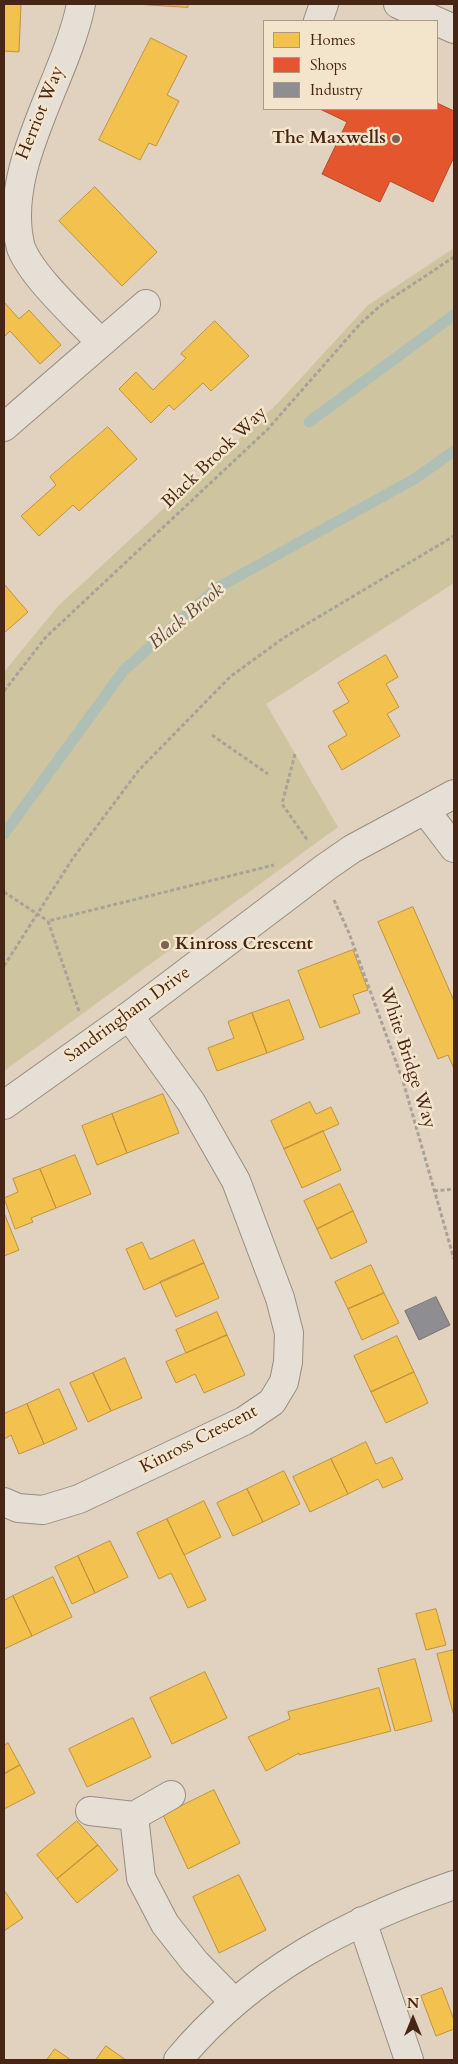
<!DOCTYPE html>
<style>
body{margin:0}
#map{position:relative;width:458px;height:2064px;overflow:hidden;background:#e0d2be;font-family:Cardo,serif}
canvas{display:block}
.frame{position:absolute;inset:0;border:5px solid #482615;pointer-events:none}
.legend{position:absolute;left:263px;top:20px;width:175px;height:90px;box-sizing:border-box;background:#f3e4cc;border:1px solid #af9883;margin:0;padding:6px 9px;list-style:none;font-size:15px;color:#482615}
.legend li{display:flex;align-items:center;gap:10px;height:25px}
.legend b{width:25px;border:1px solid #af9883}
.north{position:absolute;left:388px;top:1994px;width:50px;height:50px;-webkit-text-stroke:4px #f3e4cc;paint-order:stroke;rotate:0deg;font-size:14px;font-weight:700;line-height:20px;text-align:center;color:#482615}
.north::after{content:'';display:block;margin:auto;width:18px;height:22px;background:#482615;clip-path:polygon(50% 0,100% 100%,50% 72%,0 100%)}
</style>
<div id="map">
<canvas width="458" height="2064"></canvas>
<div class="frame"></div>
<ul class="legend">
<li><b style="height:14px;background:#f2c14e"></b>Homes</li>
<li><b style="height:14px;background:#e4572e"></b>Shops</li>
<li><b style="height:14px;background:#8d8d92"></b>Industry</li>
</ul>
<div class="north">N</div>
</div>
<script>
const c = document.querySelector('canvas').getContext('2d');
c.lineJoin = 'round';
function fill(path, color) {
  c.fillStyle = color;
  c.fill(path, 'evenodd');
}
function trace(path, color, width, dash) {
  c.strokeStyle = color;
  c.lineWidth = width;
  c.lineCap = dash ? 'butt' : 'round';
  c.setLineDash(dash || []);
  c.stroke(path);
}
function write(font, color, halo, rows, align = 'center') {
  c.font = font + ' Cardo,serif';
  c.lineWidth = 5;
  c.setLineDash([]);
  c.textBaseline = 'middle';
  c.strokeStyle = halo;
  c.fillStyle = color;
  for (const [text, x, y, turn = 0] of rows) {
    c.save();
    c.translate(x, y);
    c.rotate((+turn || 0) * Math.PI / 180);
    c.textAlign = isNaN(turn) ? turn : align;
    if (halo) c.strokeText(text, 0, 0);
    c.fillText(text, 0, 0);
    c.restore();
  }
}
fill(new Path2D(`
 M454,248v335l-188,121 72,123 -334,244v-399l54,-66 220,-203 90,-98z`), '#cec5a0');
const homes = new Path2D(`
 M4,4h17l-2,48 -15,-1z
 M134,4h54v3z
 M151,38l36,18 -20,39 12,6 -23,45 -7,-3 -9,17 -41,-20z
 M95,187l62,65 -35,34 -63,-65z
 M4,302l15,17 10,-9 32,35 -21,19 -30,-33 -6,6z
 M215,321l34,35 -38,35 -8,-8 -29,27 -5,-5 -18,18 -32,-34 17,-17 17,18 33,-32 -5,-4z
 M108,427l29,32 -58,52 -6,-6 -34,31 -18,-20 35,-31 -6,-8z
 M4,584l24,28 -24,21z
 M386,655l12,22 -12,7 13,23 -12,7 13,22 -58,34 -14,-24 19,-11 -14,-24 16,-9 -11,-19z
 M413,907l41,94v68l-6,-14 -10,4 -60,-137z
 M353,950l15,40 -15,5 7,18 -40,15 -22,-57z
 M289,1000l15,39 -37,14 -15,-40z
 M252,1013l15,40 -50,18 -9,-23 26,-10 -6,-16z
 M163,1094l16,39 -52,20 -15,-39z
 M310,1102l6,12 15,-7 8,17 -55,25 -13,-28z
 M112,1114l15,39 -30,12 -15,-39z
 M323,1131l18,39 -39,18 -18,-39z
 M75,1155l16,39 -35,14 -16,-39z
 M40,1169l16,39 -25,10 2,4 -18,7 -11,-31 14,-6 -5,-13z
 M340,1184l13,27 -36,18 -13,-28z
 M353,1211l14,31 -36,17 -14,-30z
 M4,1213l15,37 -15,6z
 M194,1240l10,23 -60,27 -18,-41 16,-7 8,17z
 M204,1263l15,35 -43,19 -16,-35z
 M371,1265l13,28 -36,16 -13,-27z
 M384,1293l15,30 -37,17 -14,-31z
 M217,1312l10,23 -41,18 -10,-23z
 M227,1335l18,40 -41,18 -9,-19 -19,9 -10,-21z
 M397,1336l17,36 -43,20 -17,-36z
 M125,1358l17,40 -31,13 -18,-38z
 M414,1372l14,31 -42,20 -15,-31z
 M93,1373l18,38 -23,11 -18,-39z
 M59,1389l18,40 -33,15 -17,-40z
 M27,1404l17,40 -25,10 -8,-19 -7,4v-25z
 M366,1442l10,22 16,-7 11,22 -20,9 -5,-9 -30,15 -17,-35z
 M331,1459l17,35 -38,18 -17,-35z
 M284,1471l16,33 -37,18 -16,-33z
 M247,1489l16,33 -30,14 -16,-33z
 M204,1501l17,36 -37,18 -17,-36z
 M167,1519l39,81 -18,8 -17,-35 -12,6 -22,-46z
 M110,1541l18,36 -33,16 -17,-37z
 M78,1556l17,37 -23,11 -17,-37z
 M53,1577l19,40 -40,19 -19,-40z
 M13,1596l19,40 -28,13v-48z
 M436,1609l10,36 -20,5 -10,-36z
 M454,1650v66l-17,-62z
 M415,1659l17,62 -37,10 -17,-62z
 M205,1672l22,46 -55,26 -22,-46z
 M379,1688l12,43 -92,24v-2l-33,18 -18,-34 42,-18 -2,-7z
 M133,1718l18,39 -64,30 -18,-38z
 M8,1743l12,22 -16,9v-28z
 M20,1765l15,28 -31,16v-35z
 M214,1790l26,53 -52,26 -25,-54z
 M77,1821l21,24 -41,34 -20,-24z
 M98,1845l20,25 -41,33 -20,-24z
 M239,1875l27,55 -47,23 -26,-56z
 M4,1890l19,28 -19,13z
 M442,1988l12,32v9l-18,7 -15,-40z
 M106,2046l20,14h-30z
 M55,2049l16,11h-24z`);
fill(homes, '#f2c14e');
trace(homes, '#bf923d', 1);
const shops = new Path2D(`
 M437,103l17,8v46l-21,45 -43,-21 -10,21 -58,-28 25,-52 -27,-13h117z`);
fill(shops, '#e4572e');
trace(shops, '#b54826', 1);
const industry = new Path2D(`
 M436,1297l14,28 -31,15 -14,-29z`);
fill(industry, '#8d8d92');
trace(industry, '#786e6c', 1);
trace(new Path2D(`
 M309,422l145,-107
 M4,834l120,-164 93,-82 199,-110 38,-27`), '#afbfb6', 11);
const minor = new Path2D(`
 M81,4c-15,77 -81,165 -60,244 12,30 57,70 80,95
 M398,4l56,25
 M318,21l6,-17
 M4,427l142,-123
 M425,810l29,38
 M4,1105l125,-89 197,-149 26,-18 102,-55
 M4,1502l14,6 25,2 36,-11 165,-78 28,-19 12,-20 4,-20 1,-29 -9,-35 -44,-117 -45,-79 -62,-86
 M90,1811l44,5 37,-21
 M134,1816l7,62 24,46 30,38 39,40
 M362,1921l47,139
 M178,2060c73,-88 169,-138 276,-175`);
trace(minor, '#9a8d80', 30);
trace(new Path2D(`
 M4,691l42,-54 221,-207 93,-106 20,-18 74,-49
 M212,735l56,39
 M295,754l-13,50 26,37
 M4,892l44,29
 M334,900l15,33 54,148 51,178
 M4,966l69,-108 66,-88 92,-94 54,-39 169,-101
 M79,1011l-31,-90 226,-56
 M434,1191l20,-2`), '#aaa298', 3, [4, 2.5]);
trace(minor, '#e5dfd5', 28);
for (const [x, y, r, color] of [
 [396,139,5,"#7d6250"],
 [165,945,5,"#7d6250"]
]) {
  const dot = new Path2D();
  dot.arc(x, y, r, 0, 2 * Math.PI);
  c.fillStyle = color;
  c.fill(dot);
  trace(dot, '#f3e4cc', 2);
}
write('18px', '#482615', '#f3e4cc', [
 ["Herriot Way",41,113,-68],
 ["Black Brook Way",215,458,-44],
 ["Sandringham Drive",128,1015,-36],
 ["White Bridge Way",407,1058,72],
 ["Kinross Crescent",199,1440,-27]
]);
write('bold 18px', '#482615', '#f3e4cc', [
 ["The Maxwells",386,139],
 ["Kinross Crescent",175,945,"left"]
], 'right');
write('italic 19px', '#5c4a3c', '#f3e4cc', [
 ["Black Brook",187,617,-40]
]);
</script>
